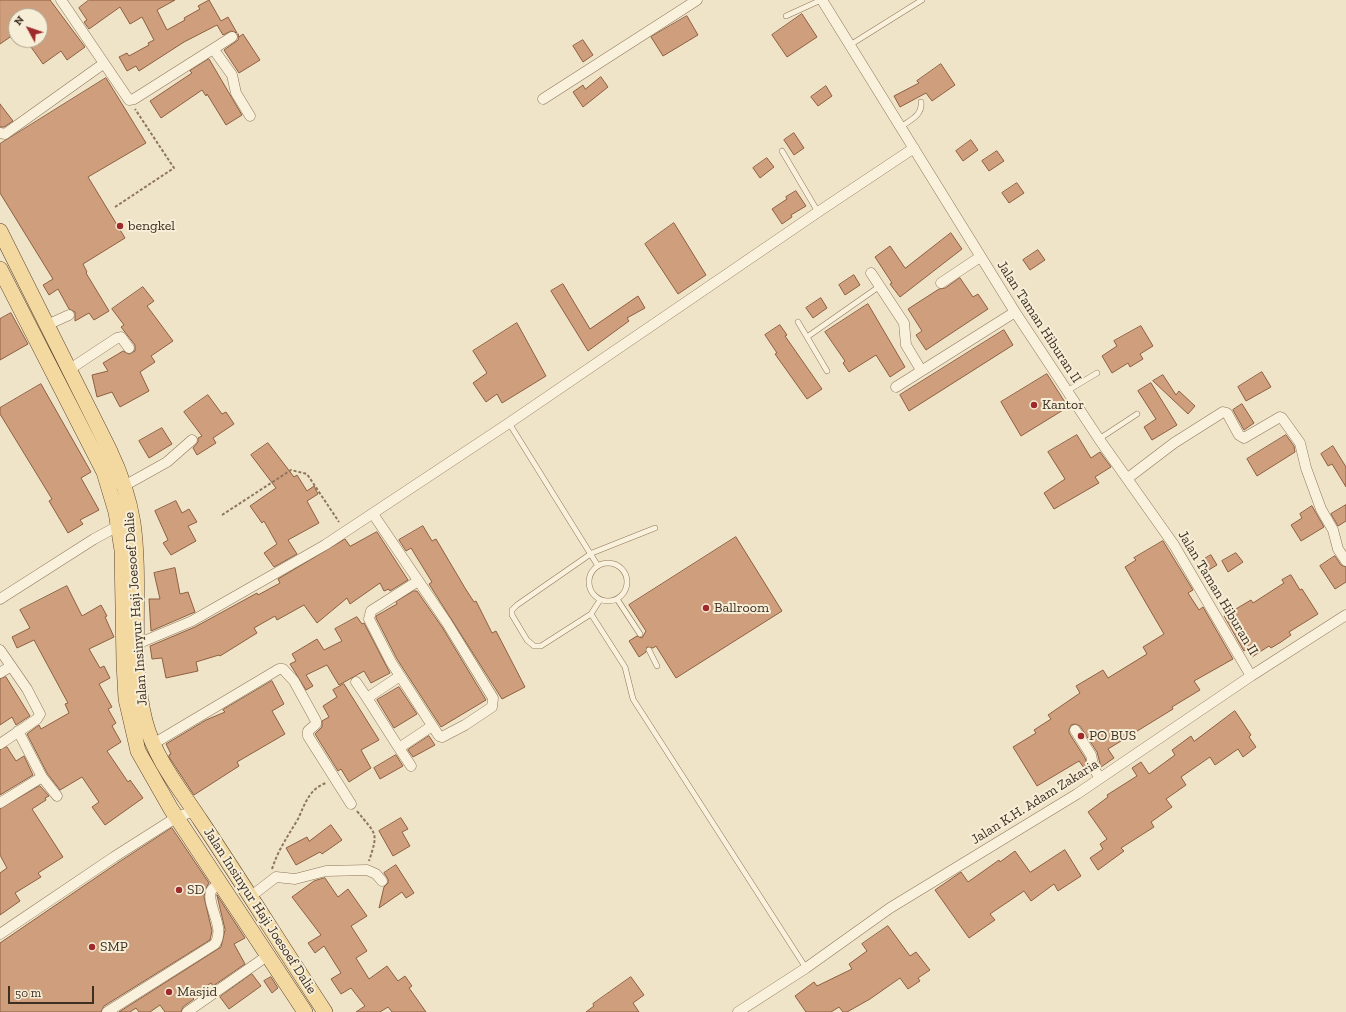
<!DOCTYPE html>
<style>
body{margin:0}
#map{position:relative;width:1346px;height:1012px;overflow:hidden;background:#f0e4c8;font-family:"Zilla Slab",serif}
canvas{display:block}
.north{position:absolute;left:8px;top:8px;width:40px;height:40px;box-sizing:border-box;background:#f7eed8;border:1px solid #ada18e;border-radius:50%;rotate:310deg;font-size:11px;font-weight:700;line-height:16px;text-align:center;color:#3d2e20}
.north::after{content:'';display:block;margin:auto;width:14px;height:18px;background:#9e2a2b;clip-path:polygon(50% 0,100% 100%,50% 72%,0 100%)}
.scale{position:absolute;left:8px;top:986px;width:86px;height:18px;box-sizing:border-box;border:2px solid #3d2e20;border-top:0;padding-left:5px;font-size:12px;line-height:14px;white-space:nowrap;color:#3d2e20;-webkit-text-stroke:3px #f7eed8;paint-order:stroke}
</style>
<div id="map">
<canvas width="1346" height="1012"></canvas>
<div class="north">N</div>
<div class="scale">50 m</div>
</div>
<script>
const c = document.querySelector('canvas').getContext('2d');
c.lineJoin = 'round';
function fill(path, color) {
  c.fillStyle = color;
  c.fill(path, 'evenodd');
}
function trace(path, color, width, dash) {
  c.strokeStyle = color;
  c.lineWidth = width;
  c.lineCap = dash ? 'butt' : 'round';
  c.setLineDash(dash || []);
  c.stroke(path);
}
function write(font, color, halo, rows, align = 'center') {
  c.font = font + ' "Zilla Slab",serif';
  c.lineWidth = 4;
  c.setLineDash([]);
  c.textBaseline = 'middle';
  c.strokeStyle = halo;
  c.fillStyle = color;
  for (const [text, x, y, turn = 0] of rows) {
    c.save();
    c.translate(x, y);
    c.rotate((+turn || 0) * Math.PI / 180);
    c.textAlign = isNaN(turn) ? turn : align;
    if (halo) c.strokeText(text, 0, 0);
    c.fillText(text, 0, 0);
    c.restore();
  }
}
const building = new Path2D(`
 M0,0h50l35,47 -18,13 -6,-9 -18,13 -17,-24h14v-24h-24v17l-16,11z
 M89,0h86l-18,10 10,20 18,-10 -1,-2 16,-9 -2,-3 11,-6 12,21 7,-4 9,16 -6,-2 -8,4 -6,-10 -33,17 -45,29 -3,-5 -9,5 -8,-14 8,-4 2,3 20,-11 -1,-2 6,-3 -12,-23 -12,7 -10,-17 -31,22 -5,-7 3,-2 -8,-12z
 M802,14l15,23 -30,20 -15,-22z
 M687,16l11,19 -35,21 -12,-19z
 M238,34l1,3 4,-3 17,26 -21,13 -15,-23 14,-10z
 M583,40l10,15 -10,7 -10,-16z
 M209,59l33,56 -16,10 -19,-31 -1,2 -4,-6 -41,28 -11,-17 42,-28 -2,-2z
 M941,64l14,21 -23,16 -6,-8 -26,14 -6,-11 25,-13 -2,-2z
 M601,77l7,10 -25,20 -10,-15 10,-7 2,4z
 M106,78l40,65 -58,34 37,61 -42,26 4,8 -1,1 23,38 -15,9 -5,-7 -14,8v-9l-6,-3 -11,-20 -9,6 -6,-10 10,-6 -53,-86v-49z
 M826,86l6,10 -14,10 -7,-9z
 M0,104l13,17 -9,6h-4z
 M794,133l10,15 -10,7 -10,-15z
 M971,140l7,10 -15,11 -7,-10z
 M997,151l7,10 -15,10 -7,-10z
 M767,158l7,9 -14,11 -7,-10z
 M1017,183l7,10 -15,10 -7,-10z
 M796,191l10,15 -15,9 1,2 -10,7 -10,-15 15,-10 -1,-2z
 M674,223l32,52 -28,19 -33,-50z
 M951,233l11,16 -62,48 -10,-13 2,-1 -17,-26 15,-11 15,22z
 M1038,250l7,10 -15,10 -7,-10z
 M854,275l6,10 -15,10 -6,-10z
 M960,278l13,19 5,-3 10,15 -62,41 -10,-15 6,-4 -14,-22 31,-20 6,-1z
 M563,284l27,45 48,-33 7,12 -18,10 2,3 -41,30 -37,-60z
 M143,287l11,14 -7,5 26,35 -22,15 4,6 -15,10 9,19 -29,16 -8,-15 -15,5 -5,-22 16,-4 -5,-8 20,-12 6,3 6,-3v-6l-14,-18 3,-2 -12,-16z
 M821,298l6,10 -14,10 -7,-10z
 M868,304l37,63 -15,10 -14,-22 -27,17 -6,-9 2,-2 -20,-29z
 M11,313l17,31 -28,16v-41z
 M517,323l29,53 -44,27 -5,-9 -11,8 -13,-19 14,-10 -14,-22z
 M780,325l7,10 -2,1 37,53 -15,10 -32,-45 2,-1 -12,-18z
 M1141,326l12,20 -13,8 3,5 -13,8 -2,-4 -16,10 -10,-17 15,-10 -3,-5z
 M1004,330l9,15 -104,66 -9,-16z
 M1262,372l9,15 -25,14 -8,-14z
 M1047,374l21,33 -47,29 -20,-34z
 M1163,375l13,20 3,-4 16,15 -7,8 -35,-33z
 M1151,383l26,42 -25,15 -8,-13 12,-8 -18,-28z
 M41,384l50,88 -10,6 18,32 -19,10 3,4 -15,9 -19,-32 3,-2 -52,-85v-6z
 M208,395l14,19 4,-2 8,12 -21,14 3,5 -19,12 -4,-7 5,-6v-4l4,-2 -18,-24z
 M1242,404l12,19 -10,7 -11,-20z
 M162,428l10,16 -23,14 -10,-17z
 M1077,435l14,23 9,-6 11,15 -16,10 4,6 -45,26 -10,-16 21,-14 -17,-27z
 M1286,435l8,11 1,6 -38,24 -10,-17z
 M268,443l26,34 3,-2 10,16 7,-5 4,8 -11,7 12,22 -31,17 9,14 -23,13 -10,-14 13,-9 -13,-23 -2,2 -12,-17 26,-18 -25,-33z
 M1333,446l13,21v20l-14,-23 -4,2 -7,-12z
 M176,501l6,12 7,-4 8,13 -9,4 8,15 -25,14 -8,-12 5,-3 -13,-29z
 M1346,505v16l-8,5 -7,-12z
 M1312,506l12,21 -23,14 -10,-16 11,-7 -2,-4z
 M423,526l9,15 4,-2 29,49 9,14 2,-1 16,32 4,-2 29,56 -23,12 -73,-115 3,-2 -21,-34 -5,3 -7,-11z
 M377,532l31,48 -18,11 -1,-2 -5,2 -4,-8 -30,21 -3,-6 -30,25 -13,-18 -27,15 -2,-4 -21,12 3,5 -37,23 -1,-1 -23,7 2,9 -32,7 -4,-20 -10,1 -2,-13 45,-19 62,-34 1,2 22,-12 -2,-4 67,-40 5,7z
 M736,537l46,74 -106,67 -20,-32 -3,2 -6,-1 -1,5 -7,5 -10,-16 8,-5 5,2 4,-7 -17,-26z
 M1163,541l30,49 -5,3 11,17 4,-3 30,52 -39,22 6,9 -28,17 1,2 -65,40 6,9 -13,9 -4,-15 -17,-26 -5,-2 -4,1 -2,5v3l16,25 5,16 -1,1 -10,-14 -42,25 -24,-39 23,-14 -2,-3 17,-11 -3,-4 32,-22 -4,-7 27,-16 5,8 39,-24 -4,-7 21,-13 -39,-67 11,-7 -2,-2z
 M1236,553l7,9 -15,10 -6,-11z
 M1211,555l6,10 -10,6 -6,-10z
 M1335,556l6,9 5,2v15l-11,7 -15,-23z
 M175,568l5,26 8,-2 7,20 -44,19 -2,-32h11l-6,-26z
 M1291,575l9,15 2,-1 16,25 -29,18 2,3 -10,7 -10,6 -2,-2 -17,11 -5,-8 -3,2 -20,-35 27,-16 2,3 31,-20 -2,-3z
 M67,586l15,30 19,-11 6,11 -2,1 9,20 -25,12 11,19 4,-2 6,12 -11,6 13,23 -4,2 8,14 -4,3 9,16 -14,9 21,31 2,-2 13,18 -38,27 -13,-18 7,-5 -17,-25 -22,13 -13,-17 -20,-39 12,-9 2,4 28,-16 -4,-9 3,-1 -34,-63 -17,8 -5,-11 18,-9 -10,-18z
 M414,591h3l25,36 44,73 -45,27 -44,-68 -21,-41v-2l21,-12 -1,-2z
 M357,617l5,7 2,-1 26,50 -19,10 -7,-12 -25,14 -12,-20 -21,10 7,11 -7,4 -16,-26 6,-3 -4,-7 25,-15 7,11 18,-9 -7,-12z
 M6,677l24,39 -14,9 -4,-8 -12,8v-46z
 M272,681l12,23 -12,7 13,23 -48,28 2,4 -45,29 -25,-38v-2l2,-1 -5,-10 40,-24 19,-8 -2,-2z
 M344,684l35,56 -18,10 10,18 -22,14 -8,-13 -3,2 -23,-37 7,-7v-6l7,-4 -6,-11 14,-9 -4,-7z
 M399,687l18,27 -23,14 -17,-28z
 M1235,711l16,24 -2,2 7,10 -13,10 -5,-8 -23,16 -5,-8 -29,20 5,8 -20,14 6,8 -21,15 3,5 -33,21 3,3 -26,19 -8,-12 13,-9 -3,-5 7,-5 -19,-27 20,-15 -1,-2 30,-19 -5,-8 9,-6 8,12 26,-19 -3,-5 19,-14 3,5z
 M429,736l6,9 -22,12 -5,-7z
 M7,747l9,14 8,-5 9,19 -33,20v-45z
 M396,755l7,11 -23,13 -6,-11z
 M40,786l9,10 -4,2 1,2 -14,9 31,48 -25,16 3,4 -26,16 5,8 -20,14v-42l7,-5 -7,-13v-46z
 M401,818l7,11 -6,3 8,14 -17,10 -14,-25z
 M331,825l11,15 -20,14 -2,-2 -24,13 -10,-17 21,-11 2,4z
 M172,828l37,55 -4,7 -1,7 8,34 -2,9 -106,66 -3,6h-101v-69l116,-79z
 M1065,850l16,26 -23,15 -4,-7 -23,17 -7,-10 -34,23 5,6 -26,18 -34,-48 26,-18 7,10 31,-22 1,2 15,-11 15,21z
 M396,865l18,28 -8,5 -4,-6 -23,16 5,-21 4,-4v-4l-4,-6z
 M325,878l13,19 10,-8 19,27 -16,10 16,25 -11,7 13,21 18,-13 11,15 7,-5 7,10 -3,2 17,24h-34l-4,-5 -8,5h-24l9,-6 -14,-18 -10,6 -10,-15 10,-6 -17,-27 -9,7 -7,-10 13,-8 -29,-38 22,-16z
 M217,895l28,43 -11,6 11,20 -32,22 -2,-3 -20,13 3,3 -11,8 -2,5h-16l-5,-7 -10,7h-11l-3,-4 -6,4h-11l102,-65 4,-17z
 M888,926l22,30 6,-4 14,18 -12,8 2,3 -12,8 -8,-11 -30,21 -23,13h-4l-4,-5 -8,5h-25l-11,-16 19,-14 3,4 35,-17 -3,-5 18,-13 -5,-7z
 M252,974l9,12 -32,23 -9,-12z
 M271,977l7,11 -6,5 -8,-12z
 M631,977l13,18 -11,8 6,9h-53l8,-6 -1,-2z`);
fill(building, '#cf9f7d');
trace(building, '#8d5f41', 1);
const lane = new Path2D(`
 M786,16l35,-16
 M850,45l72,-45
 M901,127c9,-7 22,-12 20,-25
 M782,151l36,61
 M798,322l9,15 73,-51
 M807,337l20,34
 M1067,391l30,-18
 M509,423l89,143
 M1099,439l38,-25
 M589 582a19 19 0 1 1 38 0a19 19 0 1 1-38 0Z
 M617,599l23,35
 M600,600l-9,14 -50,32h-7l-7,-6 -15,-25v-5l5,-5 75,-52 63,-25
 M591,614l34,53 8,32 173,269
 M649,650l8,16`);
const street = new Path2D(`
 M61,0l68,100 5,-1 98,-62
 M822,0l193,312 84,127 75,106 77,131
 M214,50l18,25 4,18 14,23
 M543,99l154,-99
 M0,133l5,1 98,-70
 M871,273l33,50 2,22 15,25
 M941,283l39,-26
 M47,325l22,-10
 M70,369l47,-31 4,-1 8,11
 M896,387l119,-75
 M1128,478l46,-35 49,-31 4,1 12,22 5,3 36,-21 2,1 18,25 6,25 15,41 12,21 5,19 8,12
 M124,486l43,-24 25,-22
 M373,514l74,109 46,75 -1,9 -27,18 -23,12 -3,-1 -4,-6 -44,-68 -22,-43 2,-8 47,-30
 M0,599l94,-60 24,-13
 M137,644l55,-23 133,-76 184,-122 309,-211 96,-64
 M0,650l27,39 13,25 -3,5 -37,25
 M0,673l11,-7
 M400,676l-33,22 32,50 33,-22
 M356,682l11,16
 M1075,730l16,25 3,14 6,9
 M18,731l24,46 15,19
 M153,744l126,-75h4l11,12 22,40v3l-8,7v5l43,68
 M399,748l12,18
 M0,803l42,-26
 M250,897l26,-20 19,2 31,-8 41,-1 9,4 6,7
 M0,934l114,-77 63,-40 17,-6
 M107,1012l108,-68c11,-17 -9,-39 -4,-53 2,-3 6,-6 9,-9
 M187,1012l80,-56
 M738,1012l68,-44 84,-60 187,-114 174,-118 95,-61`);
const primary = new Path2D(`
 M0,231l109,218c11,23 20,48 24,74 9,65 -4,133 12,198 10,38 35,68 56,100 42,63 82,127 124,191
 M0,269l104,203 12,40 6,38 2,113 2,36 12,52 33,58 134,203`);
trace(lane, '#8d765c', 6);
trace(street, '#8d765c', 11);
trace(primary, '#5b4430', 16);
trace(new Path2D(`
 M115,207l59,-39 -39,-59
 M222,515l69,-45 16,4 32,48
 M357,811c19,24 22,20 12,50
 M272,869c6,-19 16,-33 26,-50 7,-15 11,-30 28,-36`), '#8d765c', 2, [3, 2]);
trace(lane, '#faf1dc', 5);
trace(street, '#faf1dc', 10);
trace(primary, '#f3d9a0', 15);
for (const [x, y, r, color] of [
 [120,226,4,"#9e2a2b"],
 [1034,405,4,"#9e2a2b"],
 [706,608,4,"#9e2a2b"],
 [1081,736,4,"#9e2a2b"],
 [179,890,4,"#9e2a2b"],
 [92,947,4,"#9e2a2b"],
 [169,992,4,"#9e2a2b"]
]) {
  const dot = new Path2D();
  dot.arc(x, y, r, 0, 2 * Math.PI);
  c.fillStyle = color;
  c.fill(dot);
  trace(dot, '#f7eed8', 1.5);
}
write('14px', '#3d2e20', '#f7eed8', [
 ["bengkel",128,226],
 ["Kantor",1042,405],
 ["Ballroom",714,608],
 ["PO BUS",1089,736],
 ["SD",187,890],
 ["SMP",100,947],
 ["Masjid",177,992]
], 'left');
write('14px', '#3d2e20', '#f7eed8', [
 ["Jalan Taman Hiburan II",1039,322,57],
 ["Jalan Taman Hiburan II",1218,593,59],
 ["Jalan Insinyur Haji Joesoef Dalie",136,609,-94],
 ["Jalan K.H. Adam Zakaria",1035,802,-32],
 ["Jalan Insinyur Haji Joesoef Dalie",260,911,57]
]);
</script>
